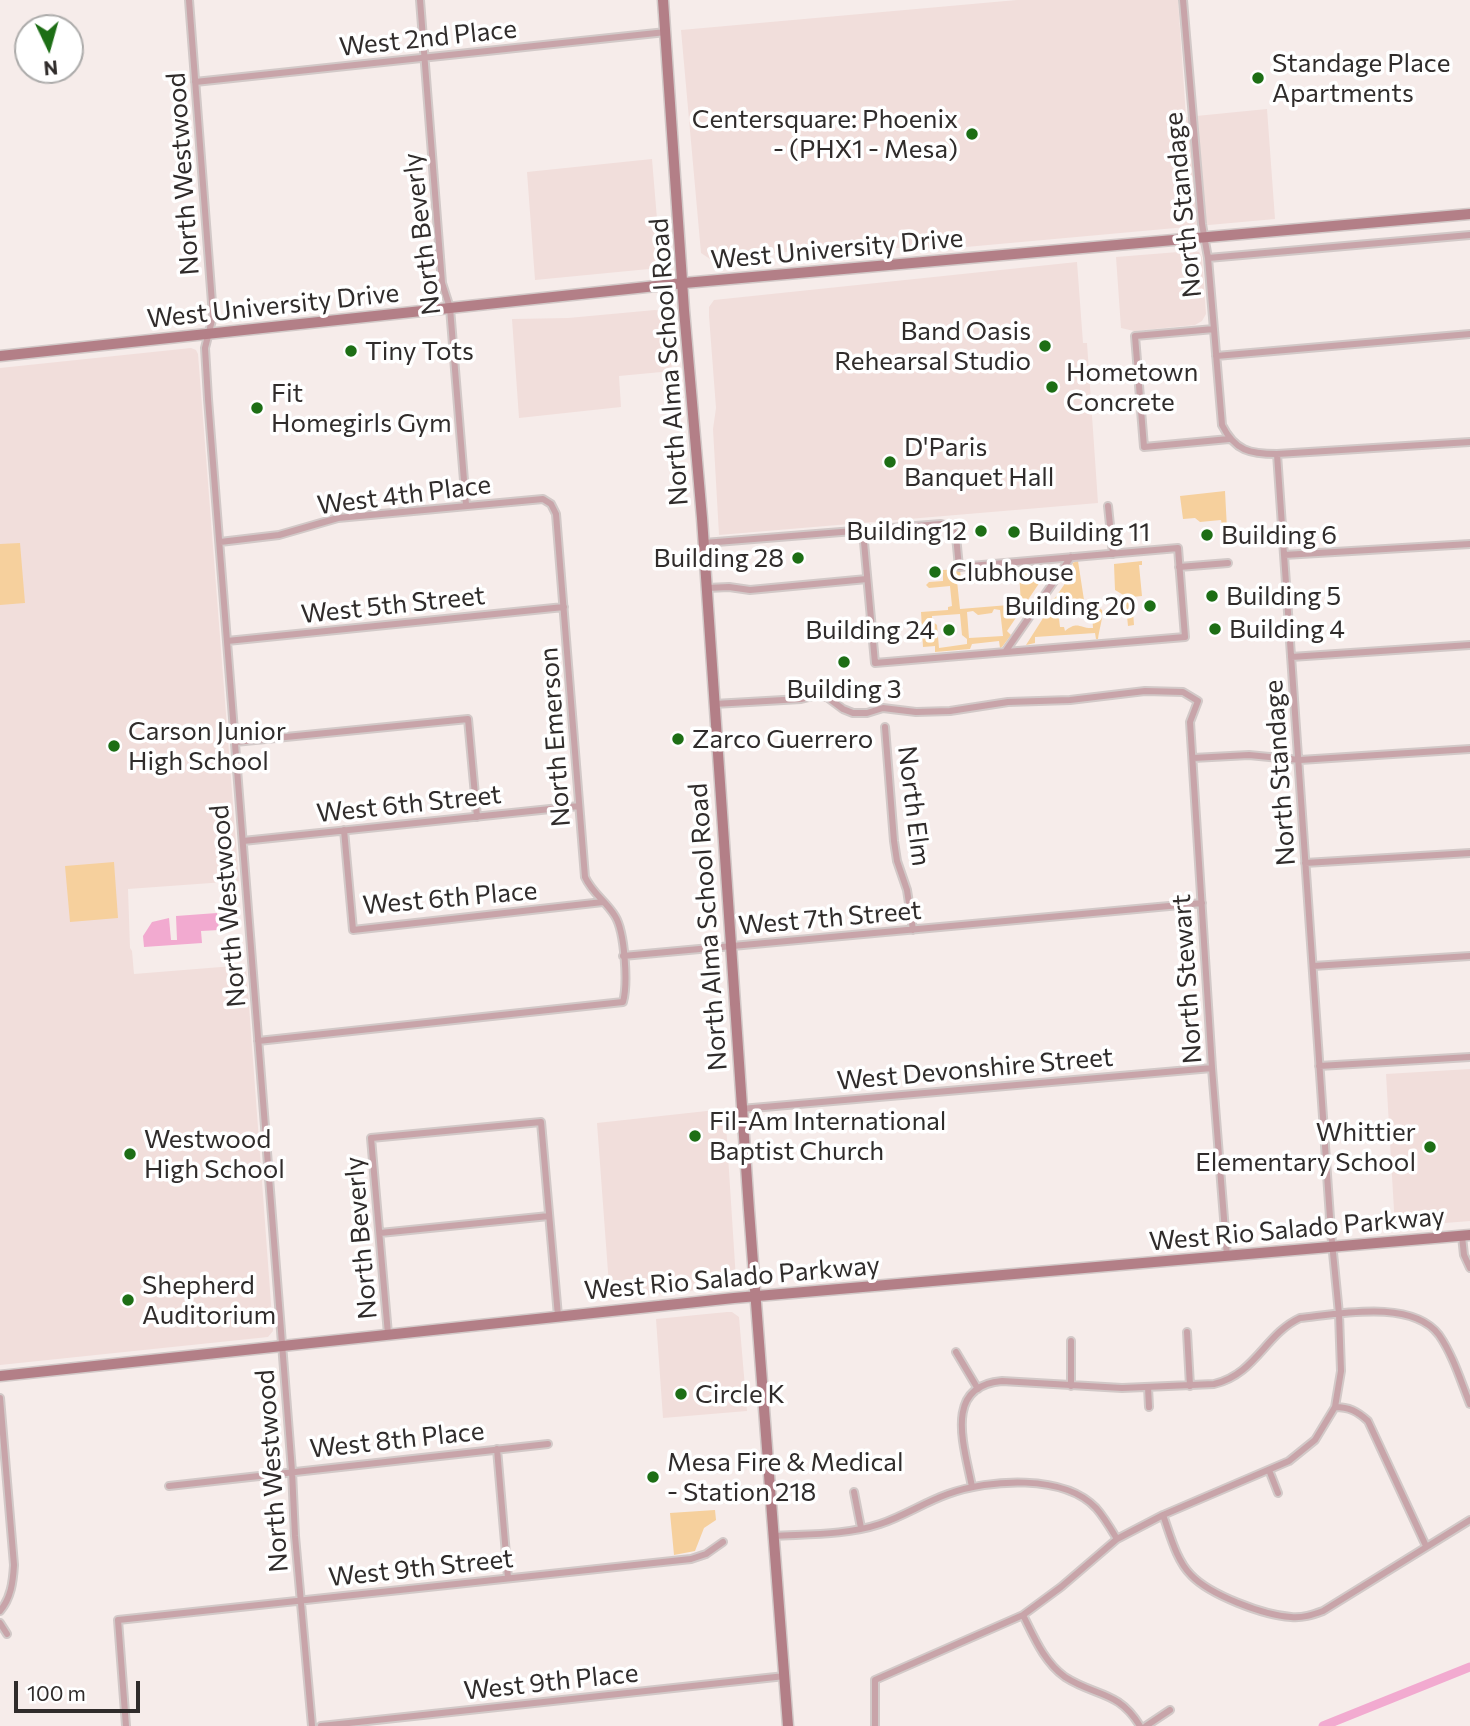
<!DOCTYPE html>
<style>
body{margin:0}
#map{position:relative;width:1470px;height:1726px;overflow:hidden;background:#f6ecea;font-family:Commissioner,sans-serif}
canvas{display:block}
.north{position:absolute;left:14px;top:14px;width:70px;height:70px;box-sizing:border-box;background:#fff;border:2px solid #acabaa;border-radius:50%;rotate:175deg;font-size:19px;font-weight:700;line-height:28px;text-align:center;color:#302c2b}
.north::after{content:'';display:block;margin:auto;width:24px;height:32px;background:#1d6e15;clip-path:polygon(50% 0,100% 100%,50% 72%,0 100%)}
.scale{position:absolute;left:14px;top:1681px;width:126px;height:32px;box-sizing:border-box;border:4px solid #302c2b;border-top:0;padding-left:9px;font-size:21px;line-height:24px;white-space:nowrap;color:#302c2b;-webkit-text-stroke:5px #fff;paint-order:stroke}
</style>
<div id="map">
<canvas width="1470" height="1726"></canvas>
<div class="north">N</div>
<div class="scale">100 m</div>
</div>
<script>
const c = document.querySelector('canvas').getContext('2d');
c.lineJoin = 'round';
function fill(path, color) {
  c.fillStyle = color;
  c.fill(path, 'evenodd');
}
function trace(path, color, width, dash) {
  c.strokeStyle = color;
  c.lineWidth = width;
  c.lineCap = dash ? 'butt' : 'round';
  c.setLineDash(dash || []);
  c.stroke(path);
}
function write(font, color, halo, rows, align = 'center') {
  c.font = font + ' Commissioner,sans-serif';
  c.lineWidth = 7;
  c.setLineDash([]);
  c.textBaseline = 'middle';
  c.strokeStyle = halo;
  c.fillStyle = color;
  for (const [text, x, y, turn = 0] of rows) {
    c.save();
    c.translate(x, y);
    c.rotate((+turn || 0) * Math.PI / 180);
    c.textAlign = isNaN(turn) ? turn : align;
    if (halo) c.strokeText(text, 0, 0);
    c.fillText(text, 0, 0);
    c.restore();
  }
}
fill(new Path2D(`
 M1017,0h161l8,117 81,-8 8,110 -331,30 -33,-2 -65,5 -39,-2 -97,9 -9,-6 -20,-223z
 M652,159l8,96 -2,9 -9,5 -114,11 -8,-108z
 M1191,251l8,1 3,5 4,57 -4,7 -7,4 -61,6 -13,-3 -5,-71z
 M1077,262l6,81h4l11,160 -379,32 -6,-106 3,-21 -7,-92v-9l5,-7z
 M655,310l7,1 6,8 4,52 -53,5 2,31 -102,11 -7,-99 56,-1z
 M191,348l5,2 2,4 41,527 -111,8 2,59 2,3 2,23 112,-9 27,366 -5,6 -268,28v-997z
 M1470,1069v152l-75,6 -9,-153z
 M725,1109l11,171 -8,7 -118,12 -13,-176z
 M727,1312h5l7,5 8,94 -84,7 -7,-99z`), '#f1dedb');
fill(new Path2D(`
 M1225,491l2,38h-4l-2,-9 -21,2 -5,-4 -12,1 -3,-23z
 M20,543l5,60 -25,2v-61z
 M1078,561l6,39 -27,2 3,25h4l1,4c13,-11 15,-2 28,-3l-2,-29h6v7l5,4c1,10 -3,19 -4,29h-2l-1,-6 -60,4v6l-9,2 26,-41 -1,-4 4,-2 20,-29 -3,-6z
 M1142,561v4h-3l3,31 -10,1 2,28 -6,1 -3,-30 -10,-6 -1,-26z
 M960,569l1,11 -4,1 3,28 61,-5 -2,-32 21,-2 6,3 -39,58 4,4 -9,12 -2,1 -1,-7 -27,3 -2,5 -35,3v-6l-12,1 -2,-35 27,-2v-3l4,-1 -2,-20 -21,2 -3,-3 3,-3 14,-1v-11zM994,609l6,1 3,26 -34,2 -2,-26 6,-1 5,4 14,-2zM960,614l2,21 5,4v5l-28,4 -2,-23 -5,-4v-5z
 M114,862l4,56 -48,4 -5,-56z
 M715,1510l1,10 -12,8 -9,23 -21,4 -4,-42z`), '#f6d09d');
fill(new Path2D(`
 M217,913l2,17 -18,1 1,12 -58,4 -1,-11 9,-14 17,-4 2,22h6l-1,-24z`), '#f2aad0');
trace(new Path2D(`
 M1323,1726l147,-59`), '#f2aad0', 9);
const minor = new Path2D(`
 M189,0l24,316 -8,32 3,51 84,1072 3,65 17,190
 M420,0l22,283 8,25 16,197
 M195,82l471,-50
 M1208,258l262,-23
 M1214,329l-79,7 9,111 85,-8
 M1216,356l254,-22
 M1277,454l193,-12
 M1108,506l5,48
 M220,542l59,-7 59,-17 205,-19 8,5 5,10 29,363c7,16 21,24 30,39 10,16 13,68 8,86l-365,39
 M704,543l237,-19 11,3 4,9 3,31 219,-19 7,89 -310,26 -12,-132
 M1284,555l186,-11
 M1179,567l49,-4
 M707,588l22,-1 21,3 117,-11
 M227,641l337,-34
 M1005,652l66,-95
 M1291,657l179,-12
 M714,704l87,-5 16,-4 10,2 16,12 10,4h14l16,-5 33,4 34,-1 58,-9 62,-2 75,-9 38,1 15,9 -8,21 22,346 15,188
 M885,727l9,114 3,20 10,29 6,40
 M235,742l233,-23 9,98
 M1193,758l56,-3 51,5 170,-11
 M344,830l9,100 250,-28
 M243,841l336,-35
 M1305,863l165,-10
 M623,956l579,-53
 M1313,966l157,-10
 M1319,1066l151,-9
 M741,1109l471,-41
 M380,1233l169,-17
 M1462,1236l2,19 6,13
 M1187,1332l3,54
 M388,1334l-17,-196 170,-16 17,194
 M1071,1341v45
 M956,1352l22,37
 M1148,1387l1,20
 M0,1398l14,167c-1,17 -3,33 -14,46
 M1335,1407c14,0 22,4 33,14l58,125
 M497,1449l11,129
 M1269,1470l9,23
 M169,1486l379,-42
 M972,1487c-7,-39 -30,-101 30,-106l120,7 92,-4c42,-10 51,-50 86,-66 39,-4 112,-19 139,17 14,20 22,47 31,69
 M854,1492l7,36
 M1163,1515c7,19 13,45 28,60 19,20 72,40 100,42 12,1 21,-2 32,-6l147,-91
 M774,1536c35,-2 73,-1 106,-12 24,-8 45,-22 68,-30 41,-15 116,-20 148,14 8,9 15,21 21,31
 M1023,1615c11,22 21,47 42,62 31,20 53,13 75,49
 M0,1623l7,11
 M126,1726l-8,-106 573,-61 15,-5 17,-12
 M321,1726l464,-50
 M875,1726v-46l148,-65 38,-28 56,-48 46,-24 126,-54 26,-21 20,-33 6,-36 -2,-57 -8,-82 -54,-778c-27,0 -42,-3 -55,-29l-14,-167 -6,-34 -19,-224
 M1146,1726l24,-16`);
const secondary = new Path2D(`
 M663,0l21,310 18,208 47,692 39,516
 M0,356l684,-73 786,-69
 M0,1376l734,-78 736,-63`);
trace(minor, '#d2c9c8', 10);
trace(secondary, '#d2c9c8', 13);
trace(minor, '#c8a4a9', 6);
trace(secondary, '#b37f87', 10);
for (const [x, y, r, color] of [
 [1258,78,7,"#1d6e15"],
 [972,134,7,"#1d6e15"],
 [1045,346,7,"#1d6e15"],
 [351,351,7,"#1d6e15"],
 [1052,387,7,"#1d6e15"],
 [257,408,7,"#1d6e15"],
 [890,462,7,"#1d6e15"],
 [981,531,7,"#1d6e15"],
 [1014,532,7,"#1d6e15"],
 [1207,535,7,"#1d6e15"],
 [798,558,7,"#1d6e15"],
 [935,572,7,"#1d6e15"],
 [1212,596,7,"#1d6e15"],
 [1150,606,7,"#1d6e15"],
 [1215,629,7,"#1d6e15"],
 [949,630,7,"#1d6e15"],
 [844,662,7,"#1d6e15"],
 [678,739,7,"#1d6e15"],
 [114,746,7,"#1d6e15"],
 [695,1136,7,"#1d6e15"],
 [1430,1147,7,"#1d6e15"],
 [130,1154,7,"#1d6e15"],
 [128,1300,7,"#1d6e15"],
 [681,1394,7,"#1d6e15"],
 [653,1477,7,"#1d6e15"]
]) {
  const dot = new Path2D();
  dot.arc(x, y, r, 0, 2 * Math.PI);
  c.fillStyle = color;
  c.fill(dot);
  trace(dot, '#fff', 2.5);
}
write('26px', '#302c2b', '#fff', [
 ["West 2nd Place",428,38,-6],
 ["North Westwood",183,174,-94],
 ["North Standage",1183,205,-96],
 ["North Beverly",422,234,-97],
 ["West University Drive",837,249,-5],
 ["West University Drive",273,306,-6],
 ["North Alma School Road",669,362,-94],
 ["West 4th Place",404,495,-7],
 ["West 5th Street",393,605,-6],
 ["North Emerson",555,737,-94],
 ["North Standage",1280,773,-94],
 ["West 6th Street",409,804,-6],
 ["North Elm",914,806,83],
 ["West 6th Place",450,898,-5],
 ["North Westwood",228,906,-95],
 ["West 7th Street",830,918,-5],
 ["North Alma School Road",708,927,-94],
 ["North Stewart",1187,979,-94],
 ["West Devonshire Street",975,1069,-5],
 ["West Rio Salado Parkway",1297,1229,-5],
 ["North Beverly",361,1238,-95],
 ["West Rio Salado Parkway",732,1278,-5],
 ["West 8th Place",397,1440,-6],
 ["North Westwood",272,1471,-94],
 ["West 9th Street",421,1568,-6],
 ["West 9th Place",551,1682,-6]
]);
write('26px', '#302c2b', '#fff', [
 ["Standage Place",1272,63],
 ["Apartments",1272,93],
 ["Centersquare: Phoenix",958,119,"right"],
 ["- (PHX1 - Mesa)",958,149,"right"],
 ["Band Oasis",1031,331,"right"],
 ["Rehearsal Studio",1031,361,"right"],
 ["Tiny Tots",365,351],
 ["Hometown",1066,372],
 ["Concrete",1066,402],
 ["Fit",271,393],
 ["Homegirls Gym",271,423],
 ["D'Paris",904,447],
 ["Banquet Hall",904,477],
 ["Building12",967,531,"right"],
 ["Building 11",1028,532],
 ["Building 6",1221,535],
 ["Building 28",784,558,"right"],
 ["Clubhouse",949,572],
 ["Building 5",1226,596],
 ["Building 20",1136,606,"right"],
 ["Building 4",1229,629],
 ["Building 24",935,630,"right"],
 ["Building 3",844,689,"center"],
 ["Carson Junior",128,731],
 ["High School",128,761],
 ["Zarco Guerrero",692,739],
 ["Fil-Am International",709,1121],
 ["Baptist Church",709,1151],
 ["Whittier",1416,1132,"right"],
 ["Elementary School",1416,1162,"right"],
 ["Westwood",144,1139],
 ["High School",144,1169],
 ["Shepherd",142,1285],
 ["Auditorium",142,1315],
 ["Circle K",695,1394],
 ["Mesa Fire & Medical",667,1462],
 ["- Station 218",667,1492]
], 'left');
</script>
